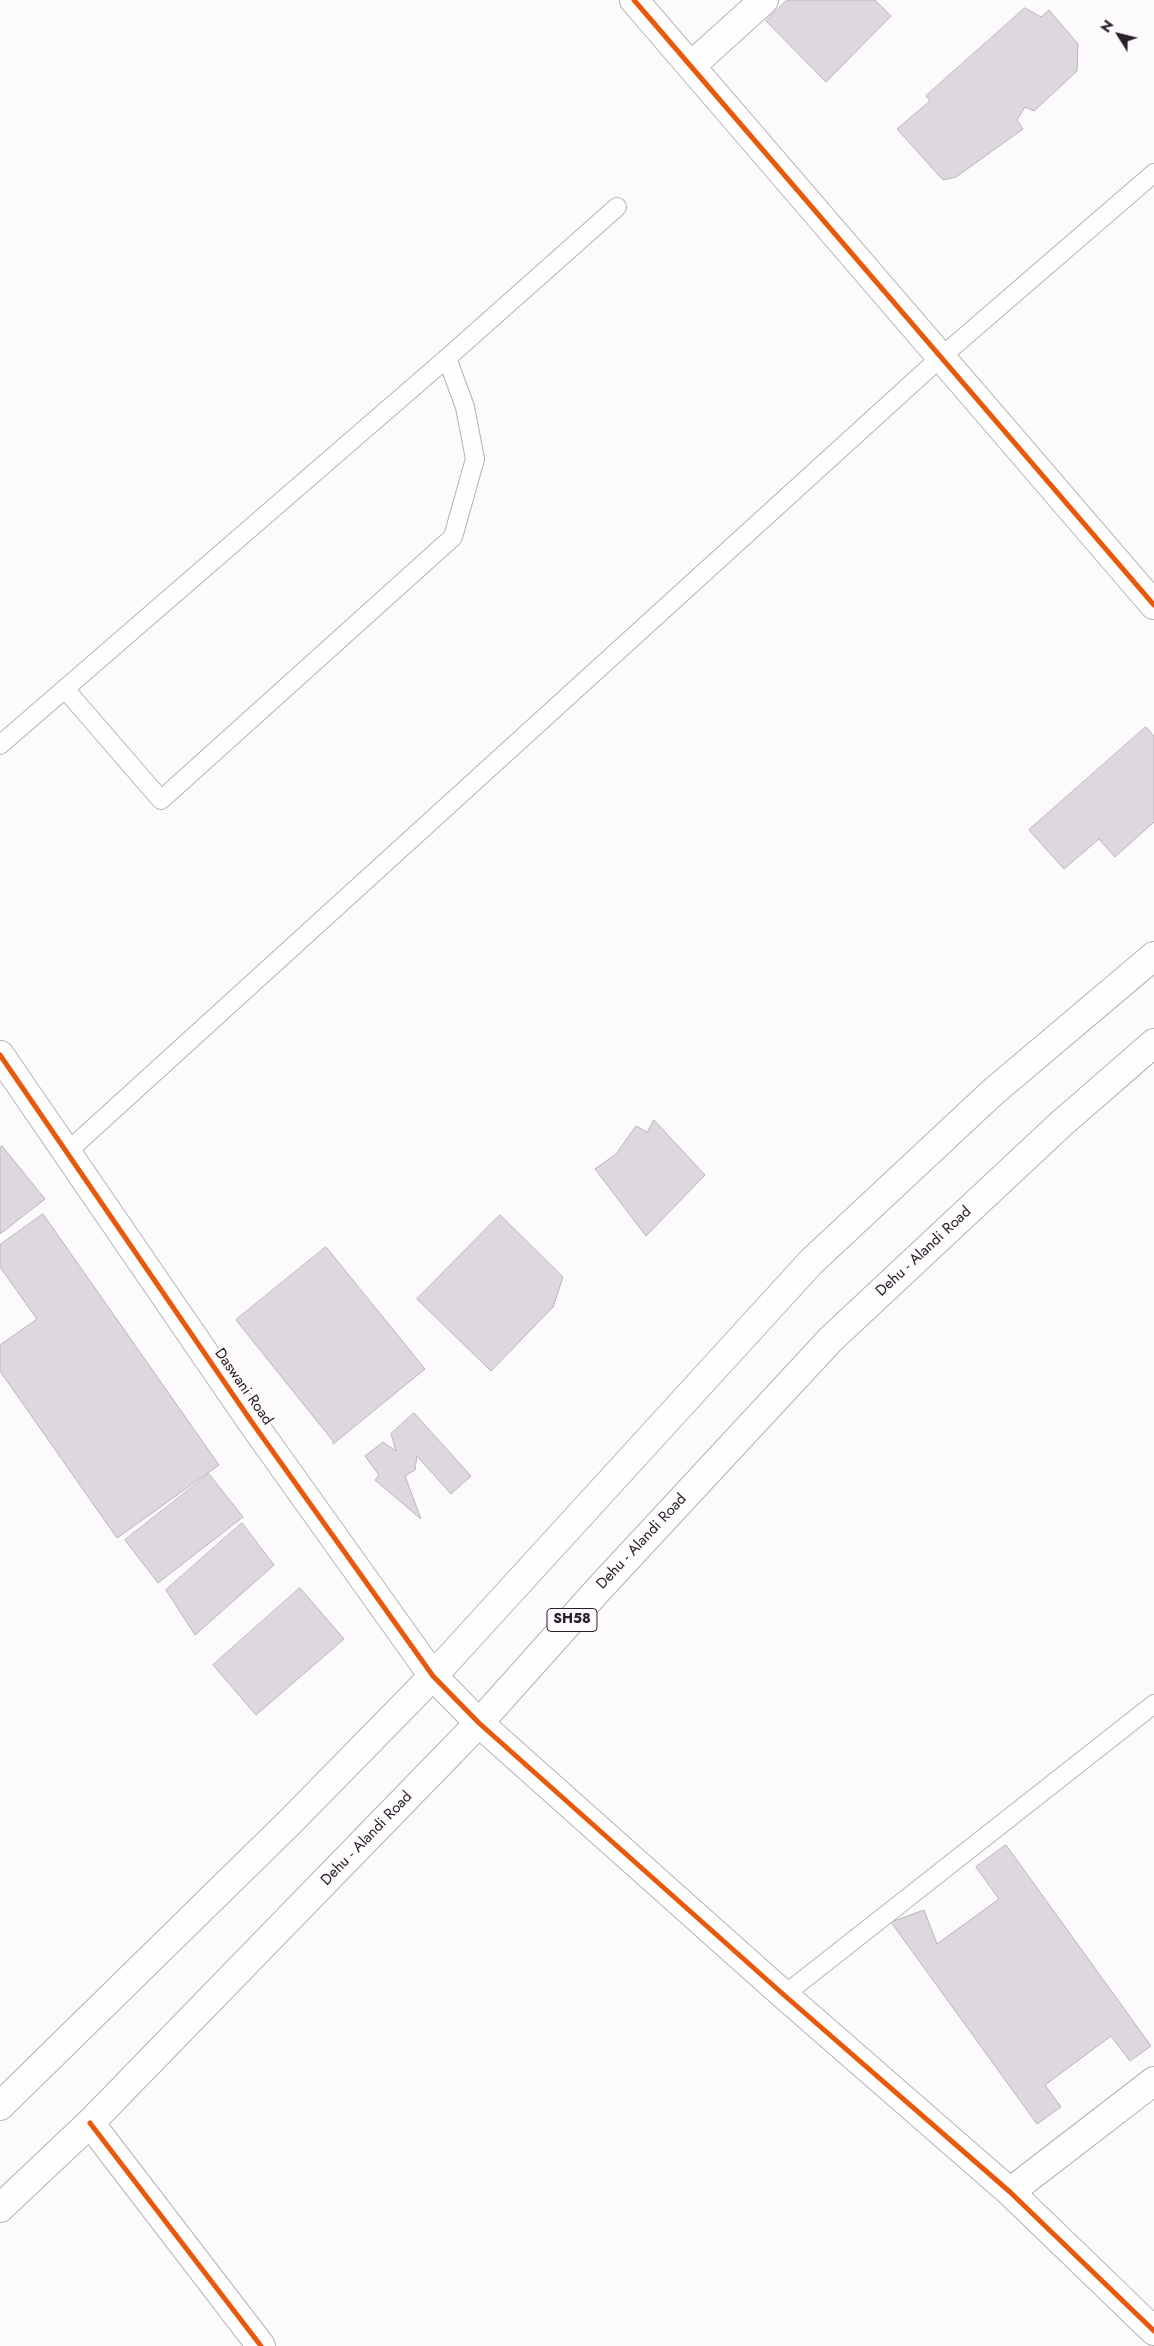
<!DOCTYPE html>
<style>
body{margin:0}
#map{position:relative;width:1154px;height:2346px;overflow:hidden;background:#fcfafc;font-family:Jost,sans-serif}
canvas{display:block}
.north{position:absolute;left:1094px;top:10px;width:50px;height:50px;-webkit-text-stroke:4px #fdf9fd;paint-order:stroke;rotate:306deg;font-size:14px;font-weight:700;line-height:20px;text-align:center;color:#272027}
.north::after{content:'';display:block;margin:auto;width:18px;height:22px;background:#272027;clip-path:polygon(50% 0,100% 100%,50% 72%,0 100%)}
</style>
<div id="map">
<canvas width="1154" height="2346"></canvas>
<div class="north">N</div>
</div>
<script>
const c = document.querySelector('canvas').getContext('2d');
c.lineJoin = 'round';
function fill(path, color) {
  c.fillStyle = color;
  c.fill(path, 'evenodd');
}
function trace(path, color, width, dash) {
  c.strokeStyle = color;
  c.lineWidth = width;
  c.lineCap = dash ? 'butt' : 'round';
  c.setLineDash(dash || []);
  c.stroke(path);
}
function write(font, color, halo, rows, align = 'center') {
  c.font = font + ' Jost,sans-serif';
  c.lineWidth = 4;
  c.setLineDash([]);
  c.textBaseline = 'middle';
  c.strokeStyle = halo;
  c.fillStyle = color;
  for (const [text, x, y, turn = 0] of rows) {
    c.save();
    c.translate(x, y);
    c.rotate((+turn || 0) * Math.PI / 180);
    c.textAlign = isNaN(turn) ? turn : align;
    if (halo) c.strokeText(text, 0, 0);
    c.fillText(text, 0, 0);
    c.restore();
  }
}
const building = new Path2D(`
 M787,0h88l16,16 -65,66 -60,-61z
 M1025,8l16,9 8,-7 29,34 -1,27 -43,40 -9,-4 -8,13 6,9 -67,48 -13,3 -46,-51 33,-28 -4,-5z
 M1146,727l8,9v86l-39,35 -16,-18 -35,30 -35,-39z
 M654,1120l51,55 -59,61 -51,-67 21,-15 20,-28 11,6z
 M2,1146l43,53 -45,35v-86z
 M43,1214l176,251 -102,73 -117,-167v-26l37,-26 -37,-52v-22z
 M500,1215l63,62 -10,30 -62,64 -74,-72z
 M326,1247l99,122 -92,75v-3l-97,-121z
 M414,1413l57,63 -20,18 -34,-38 -2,14 -10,6 16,43 -46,-39 4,-5 -14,-19 18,-14 13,9 -5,-17z
 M209,1474l34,43 -85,66 -33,-43z
 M242,1523l32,42 -79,70 -29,-45z
 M300,1588l44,51 -88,76 -43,-50z
 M1006,1845l145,201 -21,15 -19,-25 -66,49 16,22 -24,17 -146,-202 33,-12 13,34 62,-45 -23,-32z`);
fill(building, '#ddd8dd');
trace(building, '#b8b4b9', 1);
const lane = new Path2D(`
 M65,689l96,111 292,-263 22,-78 -10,-52 -18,-49
 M0,745l447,-387 170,-151
 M67,1152l874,-795 213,-184
 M784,1995l370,-291`);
const street = new Path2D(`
 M634,0l520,605
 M691,66l73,-66
 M479,1723l305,272 226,197 144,139
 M90,2123l171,223
 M1010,2192l144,-111`);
const secondary = new Path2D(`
 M0,1055l251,366 182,255 46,47`);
const primary = new Path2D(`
 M0,2106l291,-285 142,-145 378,-414 182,-170 161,-136
 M0,2208l90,-85 389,-400 119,-133 233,-251 231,-216 92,-80`);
trace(lane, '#b6b2b7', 20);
trace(street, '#b6b2b7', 30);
trace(secondary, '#b6b2b7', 30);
trace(primary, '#b6b2b7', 30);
trace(lane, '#fffeff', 18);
trace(street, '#fffeff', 28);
trace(secondary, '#fffeff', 28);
trace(primary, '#fffeff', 28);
trace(new Path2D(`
 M634,0l520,605
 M0,1055l251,366 182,255 46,47 305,272 226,197 144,139
 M90,2123l171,223`), '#e8590c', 5);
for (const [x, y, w] of [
 [572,1620,50]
]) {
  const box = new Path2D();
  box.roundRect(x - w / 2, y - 11.5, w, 23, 4);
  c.fillStyle = '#fdf9fd';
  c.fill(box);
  trace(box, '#272027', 1);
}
write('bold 14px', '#272027', null, [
 ["SH58",572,1620]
]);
write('15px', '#272027', '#fdf9fd', [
 ["Dehu - Alandi Road",924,1252,-43],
 ["Daswani Road",243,1387,55],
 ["Dehu - Alandi Road",642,1542,-47],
 ["Dehu - Alandi Road",367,1839,-46]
]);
</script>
